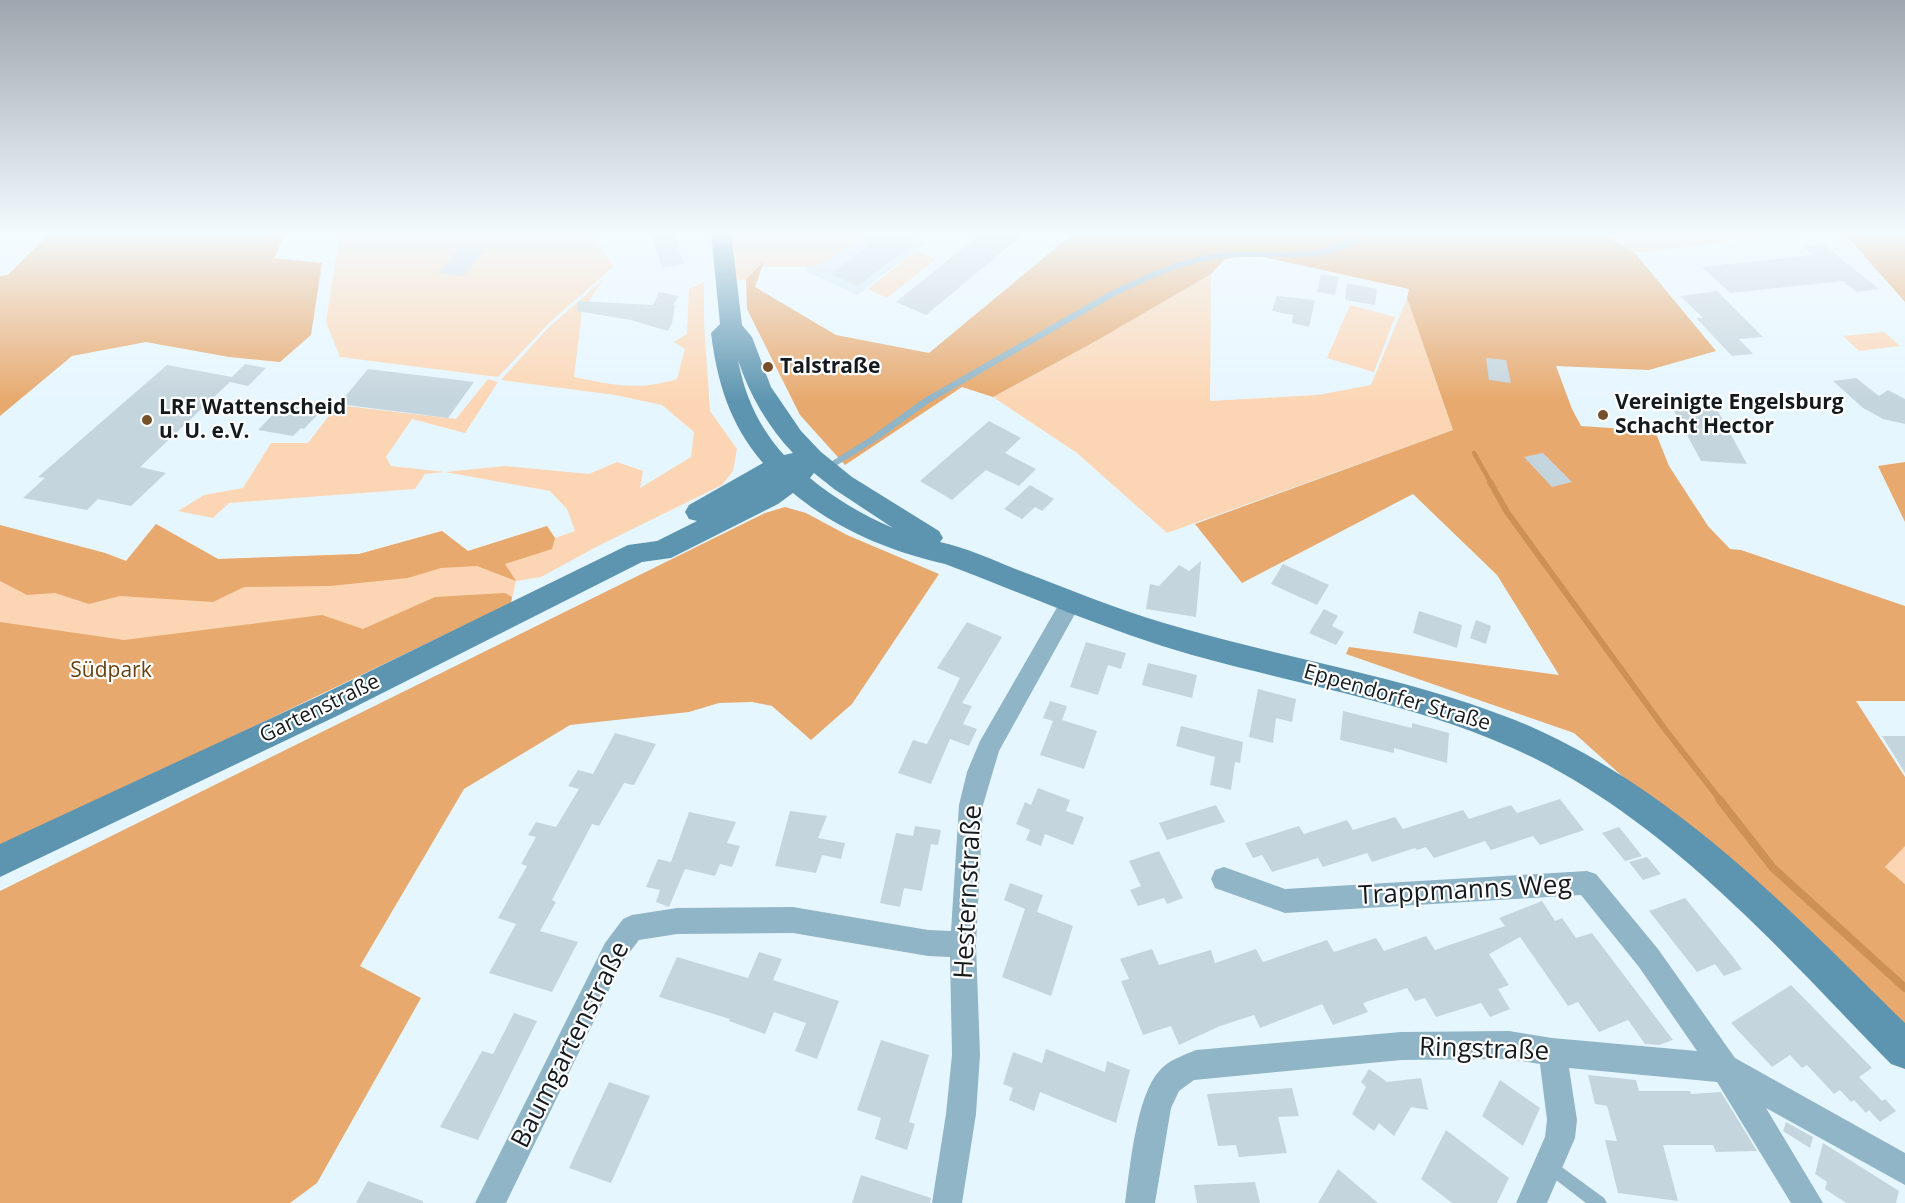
<!DOCTYPE html>
<meta charset="utf-8">
<style>
body{margin:0}
canvas{display:block;background:#e6f6ff}
</style>
<canvas width="1905" height="1203"></canvas>
<script>
const c = document.querySelector('canvas').getContext('2d');
c.lineJoin = 'round';
function fill(path, color) {
  c.fillStyle = color;
  c.fill(path, 'evenodd');
}
function trace(path, color, width, dash) {
  c.strokeStyle = color;
  c.lineWidth = width;
  c.lineCap = dash ? 'butt' : 'round';
  c.setLineDash(dash || []);
  c.stroke(path);
}
function write(font, color, halo, rows, align = 'center') {
  c.font = font + ' "Open Sans",sans-serif';
  c.lineWidth = 4.5;
  c.setLineDash([]);
  c.textBaseline = 'middle';
  c.strokeStyle = halo;
  c.fillStyle = color;
  for (const [text, x, y, turn = 0] of rows) {
    c.save();
    c.translate(x, y);
    c.rotate((+turn || 0) * Math.PI / 180);
    c.textAlign = isNaN(turn) ? turn : align;
    if (halo) c.strokeText(text, 0, 0);
    c.fillText(text, 0, 0);
    c.restore();
  }
}
fill(new Path2D(`
 M809,232h92l24,11 -68,52 -50,-23z`), '#d0e8f4');
fill(new Path2D(`
 M340,232h248l26,34 -64,56 -52,55 -158,-20 -14,-35z
 M727,232h141l-41,30 -13,5h-52l1,-5 -17,17 -15,2z
 M1598,232h247l-99,8 -111,13z
 M916,251l20,8 -49,39 -19,-9z
 M1211,274l-1,127 108,-6 53,-10 36,-87 46,132 -286,103 -90,-80 -84,-56 103,-56z
 M604,279l-22,32 -8,66c39,8 64,14 103,2l8,-30 -11,-7 13,-8 2,-45 15,-7v40l6,89 27,38 -4,22 -11,14 -124,61 -57,31 -25,4 -5,22 -511,245v-323l105,28 21,8 30,-37 62,35 141,-5 83,-23 26,20 79,-25 8,12 20,-7 -8,-22 -17,-18 -105,-19 -20,2 -10,15 -186,14 -16,15 -35,-7 26,-16 39,-7 28,-45h37l29,-38 119,14 32,-40 10,3 -33,51 -53,-14 -26,38 5,9 54,6 60,-6 84,8 28,-12 26,9 -3,17 51,-31 3,-25 -32,-27 -47,-10 -114,-15 47,-52z
 M1350,305l45,12 -21,55 -47,-14z
 M1884,332l16,14 -41,5 -16,-15z
 M1905,845v39l-20,-17z`), '#fcd6b4');
fill(new Path2D(`
 M51,232h235l-12,26 48,5 -11,72 -31,27 -51,-5 -83,-15 -74,14 -72,60v-140l8,-1z
 M1075,232h523l37,21 81,98 -67,19 -93,-4 16,43 9,17 74,5 14,35 39,60 22,23 11,1 164,56v95h-49l49,76v69l-20,21 20,17v149l-55,-53 -276,-247 -228,-79 3,-7 210,28 -62,-100 -84,-81 -171,89 -47,-59 258,-94 -46,-132 2,-9 -155,-34 -29,4 -14,15 -115,67 -103,56 -31,-10 -117,78 -45,-50 -53,-106 -1,-30 18,-18 -9,26 81,48 93,18z
 M1905,232v70l-61,-69z
 M1905,462v60l-27,-56z
 M785,507l21,6 41,22 92,39 -87,130 -41,36 -39,-34 -20,-4 -33,1 -30,9 -119,13 -106,64 -104,177 61,32 -104,185 -27,20h-290v-312l765,-378z
 M156,524l62,35 141,-5 83,-23 26,20 79,-25 8,12 -3,11 -47,15 11,17 -39,-15 -36,2 -33,10 -78,8 -86,1 -31,15 -93,-6 -31,8 -34,-11 -28,2 -27,-14v-56l105,28 21,8z
 M505,593l7,4 -1,6 -511,245v-226l124,18 198,-25 41,14 72,-32z`), '#e7a96e');
trace(new Path2D(`
 M1474,453l17,30`), '#cd9156', 4.5);
trace(new Path2D(`
 M1490,482l17,30 157,216 57,73`), '#cd9156', 6);
trace(new Path2D(`
 M1719,799l54,69 132,120`), '#cd9156', 8);
fill(new Path2D(`
 M651,232h22l11,32 -22,4z
 M983,232h43l-100,83 -30,-13z
 M882,236l27,11 -51,39 -27,-12z
 M1823,244l56,45 -22,3 -14,-11 -113,12 -28,-26 111,-12 -11,-9z
 M461,247l24,3 -22,26 -25,-3z
 M1321,274l18,3 -4,18 -18,-3z
 M1347,283l30,6 -2,16 -30,-5z
 M1717,291l46,46 -24,2 14,15 -21,2 -36,-38h7l-23,-22z
 M659,292l20,4 -6,9h2l-3,18 -4,8 -37,-11 -54,-9 1,-10 75,4z
 M1277,296l38,4 -6,27 -17,-4 1,-8 -21,-4z
 M1486,358l20,2 5,23 -22,-3z
 M245,364l21,4 -18,18 -18,-4 -90,85 26,6 -35,33 -33,-7 -11,11 -64,-12 22,-20 -7,-1 129,-112 65,12z
 M368,369l106,13 -26,36 -109,-14z
 M1856,378l23,18 9,-6 17,9v25l-22,-5 -20,-11 -30,-27z
 M1667,398l45,2 35,64 -46,-3z
 M283,404l38,7 -17,18 -3,-1 -8,8 -35,-6z
 M989,421l32,17 -16,15 31,16 -17,17 -33,-16 -34,30 -32,-19z
 M1543,453l29,29 -20,5 -28,-30z
 M1030,485l24,14 -12,12 -7,-4 -13,12 -18,-10z
 M1201,561l-5,56 -50,-8 4,-25 9,2 20,-21 10,6z
 M1283,564l46,21 -12,20 -46,-21z
 M1324,609l14,7 -6,10 12,6 -8,13 -27,-12z
 M1419,611l43,14 -5,23 -44,-15z
 M1476,620l15,6 -5,18 -16,-6z
 M967,622l35,15 -40,66 10,3 -9,18 14,5 -8,17 -19,-7 -19,45 -33,-11 15,-33 14,4 33,-66 -23,-10z
 M1086,642l40,11 -5,16 -13,-4 -10,30 -28,-8z
 M1148,663l49,12 -5,23 -50,-13z
 M1258,689l38,10 -4,23 -16,-4 -3,25 -24,-6z
 M1050,701l17,5 -5,14 35,11 -13,38 -44,-14 13,-34 -10,-3z
 M1343,711l69,17v-5l37,10 -2,30 -53,-15v5l-54,-13z
 M1181,726l62,16 -3,21 -5,-1 -4,28 -21,-5 5,-28 -39,-11z
 M615,733l41,11 -22,41 -10,-2 -25,43 -7,-2 -40,76 4,2 -16,29 38,11 -26,50 -63,-19 27,-49 -18,-6 29,-52 -6,-2 15,-27 -8,-2 8,-13 20,5 23,-38 -11,-3 10,-16 15,4z
 M1882,736h23v37z
 M1038,788l32,12 -4,11 18,6 -11,28 -28,-11 -4,12 -15,-6 4,-10 -14,-6 9,-22 6,3z
 M1560,799l24,31 -44,15 -7,-9 -42,14 -6,-9 -51,17 -8,-11 -9,3 -2,-2 -43,14 -5,-9 -44,14 -5,-9 -46,14 -10,-17 -9,3 -8,-15 54,-17 5,8 43,-14 6,10 42,-13 8,12 60,-19 6,9 42,-14 6,8z
 M1216,805l9,17 -58,18 -8,-17z
 M790,811l37,5 -9,22 27,5 -4,16 -19,-4 -6,18 -41,-7z
 M689,812l47,10 -9,21 13,3 -8,21 -12,-3 -5,12 -30,-7 -16,38 -13,-5 4,-12 -14,-3 12,-28 13,3z
 M915,826l26,4 -3,15 -7,-1 -9,47 -18,-3 -4,19 -20,-4 16,-70 17,3z
 M1619,827l8,10 15,19 -17,5 -23,-28z
 M1159,851l24,47 -16,6 -3,-6 -26,8 -8,-16 11,-4 -12,-25z
 M1647,857l14,17 -18,6 -14,-18z
 M1010,883l33,12 -6,17 36,14 -22,70 -49,-19 23,-68 -21,-9z
 M1685,898l48,59 9,12 -18,7 -9,-12 -18,8 -48,-61z
 M1542,901l13,20 7,-3 14,20 16,-5 81,107 -14,5 -14,-1 -17,-24 -29,12 -21,-30 -10,4 -48,-69 -31,17 20,31 -11,4 12,20 -20,8 -9,-14 -45,14 -11,-19 -10,3 -8,-13 -44,15 5,9 -35,13 -11,-21 -62,24 -6,-13 -34,11 -41,19 -8,-19 -28,9 -22,-54 8,-2 -9,-20 32,-10 7,16 52,-15 4,13 41,-14 7,13 64,-22 7,12 42,-14 8,13 42,-15 9,14 70,-24 -6,-8z
 M759,952l23,7 -9,21 66,21 -22,58 -22,-8 11,-28 -32,-11 -9,22 -36,-13 1,-2 -71,-22 18,-40 71,21z
 M1791,985l81,83 -13,9 23,24 3,-2 11,12 -16,11 -11,-12 -3,3 -12,-13 -3,2 -11,-12 -6,4 -27,-29 -5,3 -12,-13 -18,12 -41,-44z
 M514,1013l23,8 -59,119 -38,-13 42,-76 11,3z
 M881,1040l48,15 -20,67 6,2 -8,26 -32,-11 6,-21 -24,-8z
 M1046,1049l59,23 2,-11 23,9 -14,53 -76,-31 -6,19 -25,-11 4,-12 -10,-4 10,-32 29,11z
 M1369,1069l18,13 34,-4 7,32 -17,-3 -17,29 -15,-13 -5,8 -22,-17 14,-27 -5,-5z
 M1588,1075l48,5 3,11h51l1,3 30,-2 36,59 -41,1 -3,-7h-50l15,56 -60,-8 -13,-53 12,1 -10,-35 -12,-2z
 M1500,1080l40,28 -17,38 -41,-30z
 M609,1082l41,14 -39,87 -42,-15z
 M1292,1088l7,28 -21,1 9,36 -48,4 -3,-12 -18,1 -11,-52z
 M1786,1122l27,15 -3,11 -27,-17z
 M1446,1130l63,48 -12,25h-45l-31,-24z
 M1823,1143l76,48 -3,12h-50l-21,-14 2,-7 -12,-8z
 M1338,1169l40,34h-60z
 M861,1175l70,23 -1,5h-78z
 M368,1181l55,20v2h-67z
 M1255,1182l5,21h-63l-3,-18z`), '#c5d5dd');
fill(new Path2D(`
 M1361,232h9c-43,41 -109,17 -160,28 -33,6 -65,21 -95,36l-186,107 -54,39 -46,28h-6l-2,-2 48,-30 54,-39 186,-107c33,-16 68,-32 104,-38 49,-7 105,10 148,-22z
 M1548,1157l56,41 3,5h-21l-43,-33 -3,-5 3,-5z`), '#90b5c7');
fill(new Path2D(`
 M1070,595l7,2 4,6 -82,148 -16,54 -7,140 4,110 -4,59 -14,89h-30l14,-89 6,-59 -2,-98 -22,-1 -135,-23 -116,1 -38,6 -16,21 -117,242h-31l130,-260 18,-24 9,-4 45,-7 116,-1 135,23 23,1 8,-126 8,-33 13,-31 83,-144z
 M1224,867l61,22 302,-18 9,3 62,75 77,109 170,95v32l-139,-77 57,95h-32l-74,-121 -148,-14 8,52 -2,18 -28,65h-31l29,-66 2,-17 -7,-56 -31,-5 -108,1 -207,20 -15,11 -8,17 -16,95h-30c5,-34 11,-108 35,-133 9,-10 24,-15 36,-20l205,-18 108,-1 43,7 145,13 -58,-84 -58,-72 -296,18 -70,-25 -4,-9 4,-9z`), '#90b5c7');
fill(new Path2D(`
 M711,232h20l11,93 10,12 19,50 30,44 20,21 31,25 87,54 4,7 -3,4c27,6 53,18 78,28 48,18 96,38 146,53 116,35 237,52 351,97 155,63 273,188 390,303v46l-14,-5c-108,-111 -216,-235 -357,-306 -108,-53 -227,-71 -342,-103 -84,-24 -165,-60 -247,-91 -56,-13 -107,-34 -152,-71l-15,11 -107,54 -29,4 -301,152 -341,163v-33l319,-148 309,-151 29,-4 40,-20 -8,-2 -4,-7 4,-7 74,-42c-33,-38 -46,-81 -52,-130l9,-9zM738,360c11,34 30,67 55,93l-9,2c-25,-28 -39,-58 -46,-95zM814,473l20,16 59,39c-30,-13 -58,-29 -83,-50z`), '#5d95b0');
const sky = c.createLinearGradient(0, 0, 0, 401);
sky.addColorStop(0, '#9da6ae');
sky.addColorStop(0.58, '#f4fbff');
sky.addColorStop(1, '#f4fbff00');
c.fillStyle = sky;
c.fillRect(0, 0, 1905, 401);
for (const [x, y, r, color] of [
 [768,367,6,"#76512c"],
 [1603,415,6,"#76512c"],
 [147,420,6,"#76512c"]
]) {
  const dot = new Path2D();
  dot.arc(x, y, r, 0, 2 * Math.PI);
  c.fillStyle = color;
  c.fill(dot);
  trace(dot, '#fff', 2);
}
write('bold 21px', '#141a1d', '#fff', [
 ["Talstraße",780,367],
 ["Vereinigte Engelsburg",1615,403],
 ["Schacht Hector",1615,427],
 ["LRF Wattenscheid",159,408],
 ["u. U. e.V.",159,432]
], 'left');
write('21px', '#673f11', '#fff', [
 ["Südpark",111,671]
]);
write('21px', '#141a1d', '#fff', [
 ["Eppendorfer Straße",1397,698,16],
 ["Gartenstraße",320,709,-26]
]);
write('26px', '#141a1d', '#fff', [
 ["Trappmanns Weg",1465,891,-3],
 ["Hesternstraße",969,892,-87],
 ["Baumgartenstraße",571,1045,-63],
 ["Ringstraße",1484,1050,2]
]);
</script>
